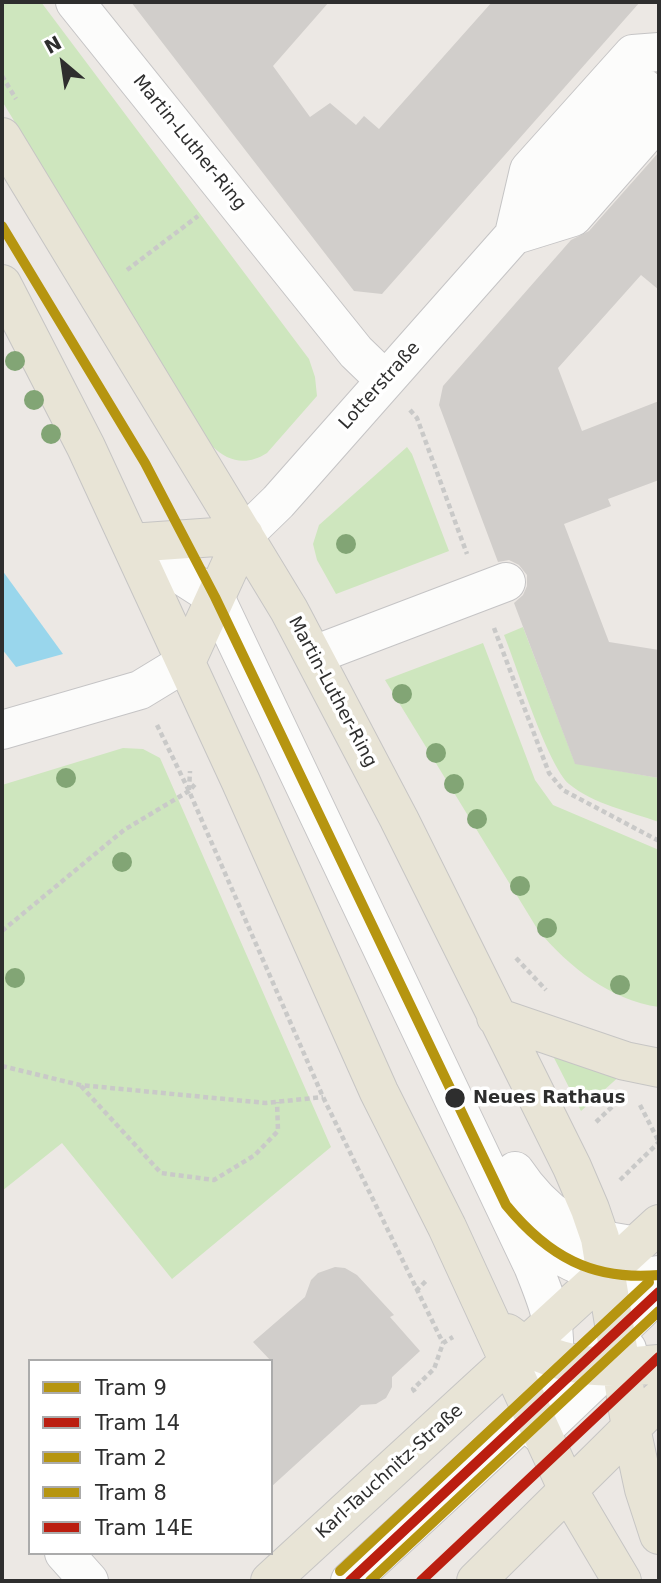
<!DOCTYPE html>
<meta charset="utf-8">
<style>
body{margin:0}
#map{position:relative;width:661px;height:1583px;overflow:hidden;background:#ece8e4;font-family:"DejaVu Sans",sans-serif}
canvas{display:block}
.frame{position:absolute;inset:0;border:4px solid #2e2e2e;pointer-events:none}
.legend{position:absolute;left:28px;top:1359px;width:245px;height:196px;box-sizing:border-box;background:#fff;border:2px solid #ababab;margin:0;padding:9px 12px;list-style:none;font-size:21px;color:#2e2e2e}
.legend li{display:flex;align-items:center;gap:14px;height:35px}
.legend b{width:35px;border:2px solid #ababab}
.north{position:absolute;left:28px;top:28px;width:70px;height:70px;-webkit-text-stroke:5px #fff;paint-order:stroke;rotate:331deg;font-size:19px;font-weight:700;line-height:28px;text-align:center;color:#2e2e2e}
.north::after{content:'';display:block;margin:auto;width:24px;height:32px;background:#2e2e2e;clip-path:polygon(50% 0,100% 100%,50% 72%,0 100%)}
</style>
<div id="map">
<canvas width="661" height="1583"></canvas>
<div class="frame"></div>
<ul class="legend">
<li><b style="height:9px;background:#b69510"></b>Tram 9</li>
<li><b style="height:9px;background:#bb1e10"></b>Tram 14</li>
<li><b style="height:9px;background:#b69510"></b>Tram 2</li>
<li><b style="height:9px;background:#b69510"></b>Tram 8</li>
<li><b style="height:9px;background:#bb1e10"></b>Tram 14E</li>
</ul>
<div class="north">N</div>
</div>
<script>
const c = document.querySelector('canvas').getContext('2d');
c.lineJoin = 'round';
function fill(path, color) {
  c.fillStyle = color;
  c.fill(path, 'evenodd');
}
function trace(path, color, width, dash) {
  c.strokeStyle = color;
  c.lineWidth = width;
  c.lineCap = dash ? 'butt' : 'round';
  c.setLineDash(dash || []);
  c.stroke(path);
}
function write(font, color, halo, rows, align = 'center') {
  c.font = font + ' "DejaVu Sans",sans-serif';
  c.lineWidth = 7;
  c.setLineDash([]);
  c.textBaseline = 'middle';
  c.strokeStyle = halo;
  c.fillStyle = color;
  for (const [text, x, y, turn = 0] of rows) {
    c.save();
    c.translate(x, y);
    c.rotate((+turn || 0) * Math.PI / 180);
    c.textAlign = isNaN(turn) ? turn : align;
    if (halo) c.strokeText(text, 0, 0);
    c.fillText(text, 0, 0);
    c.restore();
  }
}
fill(new Path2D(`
 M2,2h39l268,357 6,18 2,19 -50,57c-20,13 -39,9 -55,-7l-210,-345z
 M407,447l5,7 37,97 -113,43 -19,-34 -4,-16 6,-19z
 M523,627l52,136 84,15v44c-28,-10 -66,-18 -90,-38 -22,-20 -52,-117 -65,-149z
 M483,643l52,137 18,25 106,45v157c-49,-7 -90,-40 -121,-77l-153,-250z
 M123,748l20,1 17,9 171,389 -159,132 -110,-136 -60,48v-406z
 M549,1048l74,25 -42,38z`), '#cee6be');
fill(new Path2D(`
 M2,570l61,84 -47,13 -14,-18z`), '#99d6ec');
fill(new Path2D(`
 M131,2h198l-56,64 37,51 20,-14 26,22 8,-9 15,13 113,-127h148l-258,292 -28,-3z
 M659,152v138l-18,-15 -83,93 24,63 77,-30v79l-51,19 3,7 -47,18 45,118 50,8v128l-84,-14 -61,-161 9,-8 4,-9v-11l-8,-10 -10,-5 -11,2 -59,-157 4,-19 128,-146 18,-9z
 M335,1267l10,1 12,7 37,40 -4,2 30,34 -28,26v10l-6,11 -10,6 -15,1 -90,82v-126l-18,-19 52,-45 6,-17 7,-7z`), '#d1cecb');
const minor = new Path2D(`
 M75,2l281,350 29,28
 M515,230l14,-60 104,-116 26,-2
 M515,235l58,-18 86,-98
 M244,535l34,-33 366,-414
 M131,543l84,54 318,669c25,62 31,84 0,146
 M314,655l192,-73
 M2,730l138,-40 46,-28
 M515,1171c26,39 63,67 111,73
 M517,1220c36,39 88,65 142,55
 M595,1354l64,-62
 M539,1433l88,-84
 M64,1553l25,28
 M350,1581l201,-186`);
const major = new Path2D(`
 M2,137l287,473 110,209 173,348 18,42 10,29 31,190 13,61 15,46
 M2,284l84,163 154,333 139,312 68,135 121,263 54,91
 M131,543l113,-8
 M186,662l58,-127
 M496,1017l129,44 34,7
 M507,1333c46,36 97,37 152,31
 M270,1581l389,-357
 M476,1581l183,-181`);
trace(minor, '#c5c4c5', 40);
trace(major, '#c6c5c4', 40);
trace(new Path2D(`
 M2,76l14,23
 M127,270l71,-54
 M410,410l7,8 50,136
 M494,628l55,145 14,17 96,51
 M157,725l32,66 134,306 120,246
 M189,790l1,-19
 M2,931l122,-101 65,-39 8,-9
 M516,958l30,32
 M2,1066l78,19 186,18 57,-6
 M81,1086l80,87 53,7 41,-25 23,-24 -1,-29
 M640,1105l19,37
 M596,1122l21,-20
 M620,1180l39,-38
 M416,1291l12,-12
 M415,1392l-2,-3 21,-20 9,-26 10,-6`), '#c9c9c8', 4.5, [5, 3.5]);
trace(minor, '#fcfcfb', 38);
trace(major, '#e8e4d6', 38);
trace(new Path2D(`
 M2,226l143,237 70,134 291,608c42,51 86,76 153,70`), '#b69510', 10);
trace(new Path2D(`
 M350,1581l309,-289`), '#bb1e10', 10);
trace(new Path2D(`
 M370,1581l289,-270`), '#b69510', 10);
trace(new Path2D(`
 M340,1571l309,-289`), '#b69510', 10);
trace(new Path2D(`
 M421,1581l238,-224`), '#bb1e10', 10);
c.fillStyle = '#82a575';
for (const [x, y] of [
 [15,361],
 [34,400],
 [51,434],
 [346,544],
 [402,694],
 [436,753],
 [66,778],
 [454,784],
 [477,819],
 [122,862],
 [520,886],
 [547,928],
 [15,978],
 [620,985]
]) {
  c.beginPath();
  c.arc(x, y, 10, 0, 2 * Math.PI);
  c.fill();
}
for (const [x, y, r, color] of [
 [455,1098,11,"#2e2e2e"]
]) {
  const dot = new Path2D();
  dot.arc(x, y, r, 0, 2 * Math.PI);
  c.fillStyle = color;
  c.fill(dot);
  trace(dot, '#fff', 2.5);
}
write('18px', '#2e2e2e', '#fff', [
 ["Martin-Luther-Ring",189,143,51],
 ["Lotterstraße",380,386,-48],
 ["Martin-Luther-Ring",332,692,62],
 ["Karl-Tauchnitz-Straße",390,1472,-42]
]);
write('bold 18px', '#2e2e2e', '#fff', [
 ["Neues Rathaus",473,1098]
], 'left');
</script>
